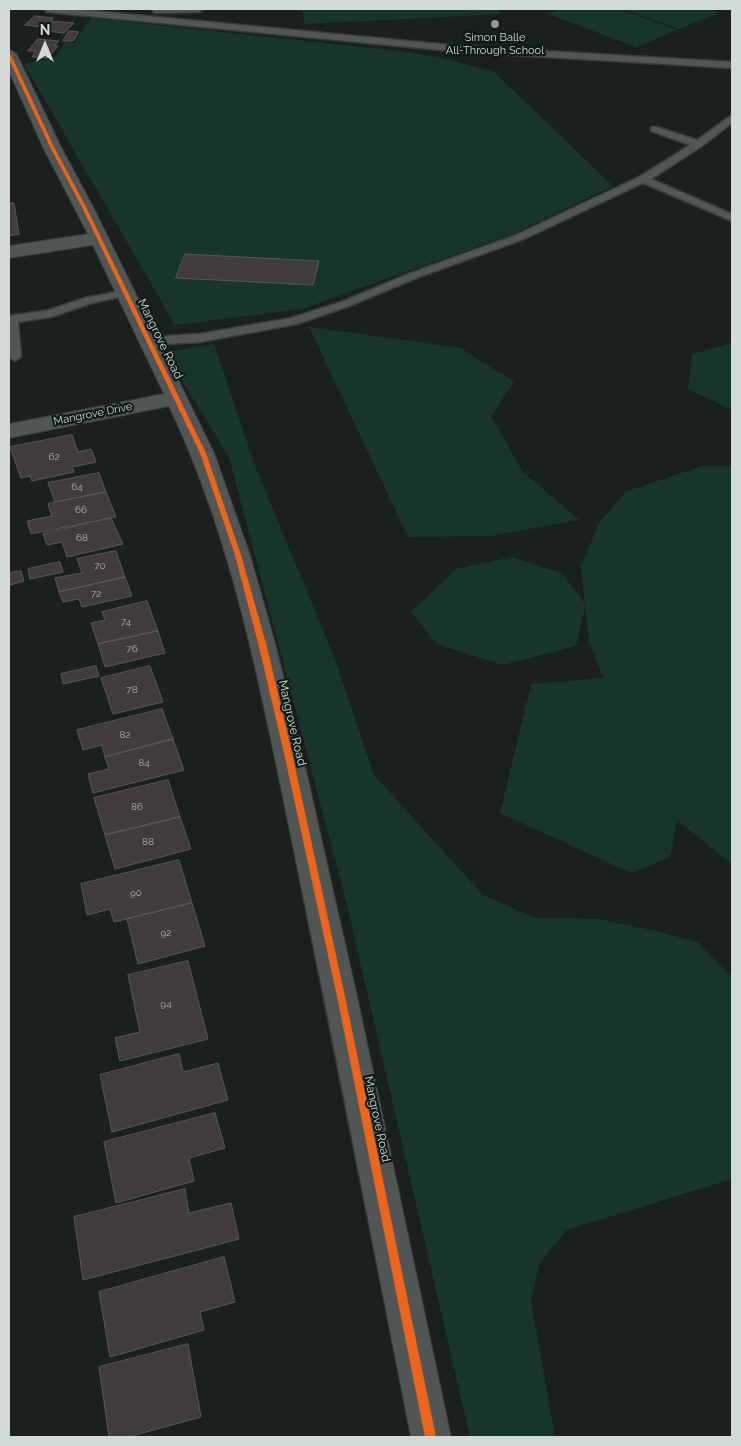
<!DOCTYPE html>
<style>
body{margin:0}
#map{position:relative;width:741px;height:1446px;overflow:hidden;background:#1a201e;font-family:Raleway,sans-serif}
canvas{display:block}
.frame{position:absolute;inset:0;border:10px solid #d2dad7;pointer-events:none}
.north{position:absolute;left:20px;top:20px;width:50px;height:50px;-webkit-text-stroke:4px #0e1a16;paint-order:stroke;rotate:0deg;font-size:14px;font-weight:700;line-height:20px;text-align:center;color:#d2dad7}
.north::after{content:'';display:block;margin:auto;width:18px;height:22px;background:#d2dad7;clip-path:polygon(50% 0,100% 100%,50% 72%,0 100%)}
</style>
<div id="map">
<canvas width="741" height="1446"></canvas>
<div class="frame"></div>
<div class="north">N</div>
</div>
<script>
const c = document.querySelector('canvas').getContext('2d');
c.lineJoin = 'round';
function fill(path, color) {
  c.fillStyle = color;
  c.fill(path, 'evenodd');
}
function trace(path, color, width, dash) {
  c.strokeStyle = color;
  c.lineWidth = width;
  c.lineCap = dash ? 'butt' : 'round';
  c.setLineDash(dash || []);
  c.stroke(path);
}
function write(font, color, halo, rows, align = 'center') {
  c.font = font + ' Raleway,sans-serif';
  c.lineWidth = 4.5;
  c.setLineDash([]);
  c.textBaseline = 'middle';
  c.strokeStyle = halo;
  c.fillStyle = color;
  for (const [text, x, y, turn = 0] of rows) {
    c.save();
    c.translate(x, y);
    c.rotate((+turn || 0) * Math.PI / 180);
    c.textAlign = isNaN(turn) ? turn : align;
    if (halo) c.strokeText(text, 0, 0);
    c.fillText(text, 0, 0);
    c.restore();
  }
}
fill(new Path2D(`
 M302,9h195l3,5 -195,10z
 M561,9h59l57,21 -41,17 -88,-33z
 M623,9h86l10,4 -40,16z
 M91,18l300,32 52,8 51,14 119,114 -98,47 -213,76 -127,16 -151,-261 31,-6 10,-16 9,1z
 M309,327l152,21 53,34 -23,34 31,55 57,49 -89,16 -82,1z
 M732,343v67l-44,-21 4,-35z
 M214,344l43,127 76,183 41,121 109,120 52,23 63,1 59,12 40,11 35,35v202l-165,51 -27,32 -9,39 24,136h-85l-124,-536 -117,-444 -65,-105z
 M732,465v399l-55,-44 -7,37 -39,16 -131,-60 31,-129 72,-6 -14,-37 -4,-34 -9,39 -73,19 -66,-21 -26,-32 45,-43 56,-12 50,16 23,31 -4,-37 18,-44 28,-32 75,-25z`), '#17352b');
const building = new Path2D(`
 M35,16l18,2 -2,3 23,2 -10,10 -17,-2 4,-3 -26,-3z
 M69,31l10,1 -6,9h-10z
 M38,39l21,2 -5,5h4l-10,12 -16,-1 4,-6h-8z
 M9,203h5l5,31 -10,2z
 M185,254l134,7 -6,24 -137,-7z
 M72,435l6,17 13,-3 5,13 -24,5 2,5 -42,9 -2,-5 -9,2 -11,-31z
 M99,473l7,19 -51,10 -7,-19z
 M106,492l10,25 -85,17 -4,-13 25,-5 -4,-12z
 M111,518l12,26 -56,13 -5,-15 -15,3 -4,-11z
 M116,551l9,26 -66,15 -4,-14 27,-5 -5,-14z
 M60,562l3,10 -33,7 -2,-10z
 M21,571l3,10 -14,4 -1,-12z
 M125,577l7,19 -50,11 -3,-8 -16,3 -4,-10z
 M147,601l11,30 -60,13 -7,-21 14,-3 -3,-8z
 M158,631l7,22 -60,14 -7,-23z
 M96,666l3,10 -36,8 -2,-10z
 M150,666l13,36 -50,12 -12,-36z
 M162,709l11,30 -68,18 -3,-12 -19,5 -6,-20z
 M173,739l11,31 -91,23 -5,-19 21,-5 -4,-12z
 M168,780l12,37 -75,18 -11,-37z
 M180,817l11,32 -76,20 -10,-34z
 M179,860l13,43 -78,19 -4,-13 -23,6 -6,-31z
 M192,903l13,43 -67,18 -11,-45z
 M188,961l20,78 -88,22 -5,-23 25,-6 -12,-57z
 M179,1054l4,18 35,-9 10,37 -116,32 -12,-57z
 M215,1113l10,35 -36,10 5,23 -78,22 -12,-61z
 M185,1189l4,24 42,-10 8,36 -156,41 -9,-63z
 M224,1257l11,45 -35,10 4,18 -94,27 -11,-65z
 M188,1344l13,73 -73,20h-19l-10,-70z`);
fill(building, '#413b3e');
trace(building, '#575858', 1);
const service = new Path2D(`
 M43,9h30l388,37 271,16v6l-271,-16 -414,-40z
 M153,9h50l-4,3 -43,1 -3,-1z
 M732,115v8l-30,23 -51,33 81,35v7l-89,-38 -119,56 -105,38 -70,29 -52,18 -97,18 -53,3 -6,-4 6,-4 53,-3 51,-9 40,-7 50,-16 70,-29 105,-38 123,-58 51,-32 -39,-14v-4h6l40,13z
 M125,290l6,3 -2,2 -37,8 -41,14 -33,5 3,35 -6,4 -6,-4v-41l40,-6 36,-12z`);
const minor = new Path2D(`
 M9,50l5,2 3,3 44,92 32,60 121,246 36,102 26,92 26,106 56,248 93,436h-40c-39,-197 -77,-394 -118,-591 -31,-149 -58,-302 -124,-440l-160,32v-14l155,-30 -71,-149 -84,13v-12l79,-12 -45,-87 -34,-76z`);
trace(service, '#363c39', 3);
trace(minor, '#363c39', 2);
fill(service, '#515654');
fill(minor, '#515654');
fill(new Path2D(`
 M9,54l2,1 43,92 32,60 120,246 35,102 26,92 25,106 54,248 90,436h-11l-87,-436 -54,-248 -25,-106 -24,-92 -35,-102 -118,-246 -32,-60 -41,-88z`), '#eb651d');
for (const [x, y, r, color] of [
 [495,24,5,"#929996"]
]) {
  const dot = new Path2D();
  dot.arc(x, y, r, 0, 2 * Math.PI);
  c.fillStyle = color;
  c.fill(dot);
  trace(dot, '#0e1a16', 2);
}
write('10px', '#aeb2b1', null, [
 ["62",54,457],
 ["64",77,487],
 ["66",81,510],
 ["68",82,538],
 ["70",100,566],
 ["72",96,594],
 ["74",126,622],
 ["76",132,649],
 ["78",132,690],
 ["82",125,735],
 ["84",144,763],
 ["86",137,807],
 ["88",148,842],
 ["90",136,893],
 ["92",166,933],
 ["94",166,1004]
]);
write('11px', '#d2dad7', '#0e1a16', [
 ["Simon Balle",495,38],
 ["All-Through School",495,51]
]);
write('11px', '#d2dad7', '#0e1a16', [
 ["Mangrove Drive",93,414,-11]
]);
write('12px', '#d2dad7', '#0e1a16', [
 ["Mangrove Road",160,339,64],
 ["Mangrove Road",292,723,77],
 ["Mangrove Road",377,1119,78]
]);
</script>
